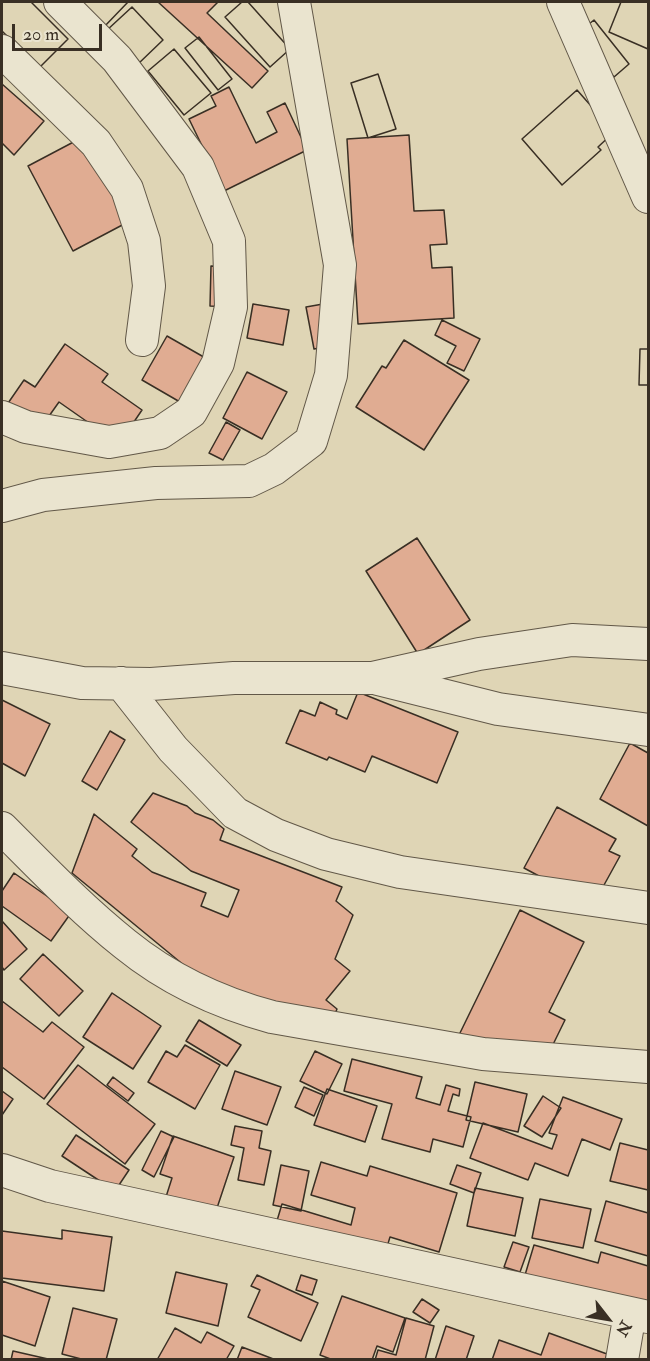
<!DOCTYPE html>
<style>
body{margin:0}
#map{position:relative;width:650px;height:1361px;overflow:hidden;background:#dfd5b5;font-family:"IM FELL Double Pica",serif}
canvas{display:block}
.frame{position:absolute;inset:0;border:3px solid #392f24;pointer-events:none}
.north{position:absolute;left:578px;top:1289px;width:60px;height:60px;-webkit-text-stroke:4px #eae4cf;paint-order:stroke;rotate:121deg;font-size:16px;font-weight:700;line-height:24px;text-align:center;color:#392f24}
.north::after{content:'';display:block;margin:auto;width:21px;height:27px;background:#392f24;clip-path:polygon(50% 0,100% 100%,50% 72%,0 100%)}
.scale{position:absolute;left:12px;top:24px;width:90px;height:27px;box-sizing:border-box;border:3px solid #392f24;border-top:0;padding-left:8px;font-size:18px;line-height:21px;white-space:nowrap;color:#392f24;-webkit-text-stroke:4px #eae4cf;paint-order:stroke}
</style>
<div id="map">
<canvas width="650" height="1361"></canvas>
<div class="frame"></div>
<div class="north">N</div>
<div class="scale">20 m</div>
</div>
<script>
const c = document.querySelector('canvas').getContext('2d');
c.lineJoin = 'round';
function fill(path, color) {
  c.fillStyle = color;
  c.fill(path, 'evenodd');
}
function trace(path, color, width, dash) {
  c.strokeStyle = color;
  c.lineWidth = width;
  c.lineCap = dash ? 'butt' : 'round';
  c.setLineDash(dash || []);
  c.stroke(path);
}
const building = new Path2D(`
 M2,2h29l37,37 -29,29 -37,-37z
 M2,2h29l37,37 -29,29 -37,-37z
 M76,2h52l-25,26z
 M76,2h52l-25,26z
 M158,2h60l-11,11 61,58 -16,17z
 M242,2h6l42,47 -20,18 -45,-50z
 M242,2h6l42,47 -20,18 -45,-50z
 M621,2h27v47l-39,-17z
 M621,2h27v47l-39,-17z
 M132,7l31,33 -25,24 -32,-33z
 M132,7l31,33 -25,24 -32,-33z
 M594,20l35,44 -15,13 -35,-45z
 M594,20l35,44 -15,13 -35,-45z
 M199,37l33,42 -14,11 -33,-42z
 M199,37l33,42 -14,11 -33,-42z
 M174,49l37,44 -27,22 -36,-44z
 M174,49l37,44 -27,22 -36,-44z
 M378,74l18,55 -28,9 -17,-55z
 M378,74l18,55 -28,9 -17,-55z
 M2,84l42,37 -30,34 -12,-12z
 M229,87l27,56 21,-11 -10,-20 18,-9 22,47 -83,41 -35,-72 27,-13 -5,-10z
 M577,90l37,42 -16,15 3,3 -39,35 -40,-46z
 M577,90l37,42 -16,15 3,3 -39,35 -40,-46z
 M409,135l5,76 30,-1 3,34 -17,1 2,23 20,-1 2,51 -96,6 -11,-185z
 M83,137l45,85 -55,29 -45,-85z
 M211,266l23,1 -2,40 -22,-1z
 M253,304l36,6 -6,35 -36,-7z
 M323,304l8,42 -17,3 -8,-42z
 M442,320l38,19 -16,32 -17,-8 9,-17 -21,-11z
 M167,336l49,28 -36,38 -38,-22z
 M404,340l65,40 -45,70 -68,-43 26,-41 4,2z
 M65,344l43,30 -6,8 40,28 -23,34 -60,-42 -22,31 -33,-24 20,-29 11,7z
 M640,349h8v36h-9z
 M640,349h8v36h-9z
 M247,372l40,20 -25,47 -39,-21z
 M226,422l14,8 -17,30 -14,-7z
 M417,538l53,82 -52,34 -52,-83z
 M358,692l100,40 -21,51 -65,-27 -7,16 -36,-15 -2,3 -41,-17 14,-33 15,6 5,-14 17,8 -1,4 11,5z
 M2,700l48,24 -25,52 -23,-13z
 M110,731l15,9 -28,50 -15,-9z
 M630,743l18,10v73l-48,-27z
 M153,793l34,13 8,7 18,7 11,9 -4,11 122,47 -6,14 17,14 -18,44 15,12 -24,29 11,9 -9,22 -120,-46 -136,-112 22,-59 43,35 -5,7 20,16 54,21 -5,13 27,11 11,-27 -48,-19 -60,-49z
 M557,807l59,32 -7,12 11,5 -27,49 -69,-37z
 M14,873l57,40 -20,28 -49,-35v-15z
 M520,910l64,32 -35,70 16,8 -23,47 -83,-32z
 M2,921l25,28 -23,21 -2,-3z
 M43,954l40,37 -24,25 -39,-37z
 M112,993l49,33 -28,43 -50,-32z
 M2,1001l41,31 9,-10 32,25 -40,52 -42,-32z
 M199,1020l42,25 -14,21 -41,-25z
 M185,1045l35,20 -25,44 -47,-27 18,-31 11,6z
 M315,1051l27,13 -15,30 -27,-13z
 M352,1059l70,18 -6,21 24,7 6,-20 14,4 -1,7 -6,-2 -5,17 23,6 -8,30 -30,-8 -3,13 -48,-13 10,-35 -48,-13z
 M78,1065l77,59 -30,40 -78,-60z
 M235,1071l46,16 -14,38 -45,-16z
 M113,1077l21,16 -6,8 -21,-16z
 M475,1082l52,12 -9,38 -52,-12z
 M304,1087l19,8 -9,21 -19,-9z
 M327,1089l50,17 -12,36 -51,-17z
 M2,1091l11,8 -11,16z
 M543,1096l18,12 -19,29 -18,-11z
 M563,1097l59,22 -12,31 -28,-11 -14,37 -33,-13 -7,17 -58,-22 13,-35 69,26 5,-14 -8,-2z
 M235,1126l27,5 -3,17 12,3 -7,34 -26,-5 6,-32 -13,-3z
 M161,1131l13,6 -20,40 -12,-7z
 M76,1135l53,35 -14,21 -53,-35z
 M173,1136l61,21 -20,60 -49,-17 7,-22 -12,-4z
 M620,1143l28,7v40l-38,-9z
 M321,1162l46,14 3,-10 87,27 -18,59 -49,-15 -6,20 -108,-33 6,-20 69,21 4,-17 -44,-13z
 M281,1165l28,6 -8,40 -28,-6z
 M457,1165l24,8 -7,20 -24,-9z
 M475,1188l48,10 -8,38 -48,-10z
 M540,1199l51,10 -8,39 -51,-10z
 M606,1201l42,12v43l-53,-15z
 M62,1230l50,7 -8,54 -102,-13v-47l60,8z
 M513,1242l16,5 -9,25 -16,-5z
 M534,1245l64,18 3,-11 47,14v43l-123,-34z
 M176,1272l51,12 -9,42 -52,-13z
 M257,1275l61,28 -17,38 -53,-24 12,-27 -9,-4z
 M301,1275l16,5 -5,15 -16,-5z
 M2,1281l48,16 -15,49 -33,-11z
 M342,1296l63,22 -12,34 -16,-6 -5,14h-39l-13,-5z
 M422,1299l17,11 -9,13 -17,-11z
 M73,1308l44,11 -11,41h-21l-23,-6z
 M406,1318l28,8 -9,34h-50l3,-10 18,5z
 M446,1326l28,10 -8,24h-31z
 M175,1328l26,15 6,-11 27,14 -8,14h-69z
 M549,1333l58,21 -2,6h-113l7,-20 42,15z
 M242,1347l34,13h-39z
 M13,1351l35,8v1h-37z`);
fill(building, '#e0ac92');
trace(building, '#392f24', 1.5);
const minor = new Path2D(`
 M563,2l85,195
 M2,51l94,92 31,46 17,52 5,45 -7,54
 M2,417l24,10 83,15 51,-9 31,-21 27,-49 13,-56 -2,-66 -31,-74 -81,-108 -57,-57
 M2,506l41,-11 113,-12 93,-2 25,-12 37,-28 20,-66 9,-110 -46,-263
 M2,668l80,15 69,1 83,-6h138l107,-24 93,-14 76,4
 M378,679l120,30 150,21
 M121,683l52,66 62,64 41,22 50,19 74,18 248,36
 M2,828c40,40 79,81 123,116 43,35 95,59 147,73l211,37 165,13
 M2,1170l48,16 598,131
 M622,1360l8,-47`);
trace(minor, '#625848', 34);
trace(minor, '#eae4cf', 32);
</script>
